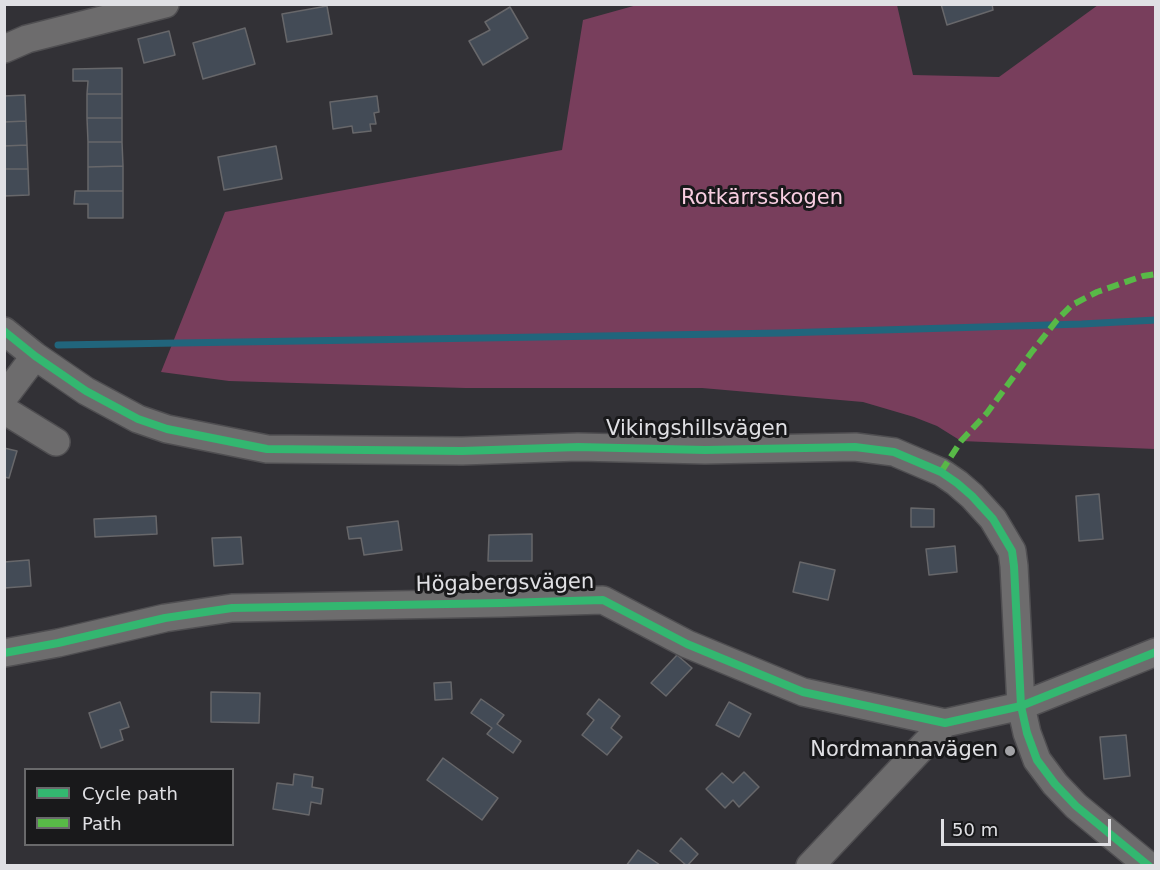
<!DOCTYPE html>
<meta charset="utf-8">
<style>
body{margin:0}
#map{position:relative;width:1160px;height:870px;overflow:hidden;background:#323136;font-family:"DejaVu Sans",sans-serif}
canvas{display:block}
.frame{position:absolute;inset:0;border:6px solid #e0e0e4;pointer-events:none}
.legend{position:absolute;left:24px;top:768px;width:210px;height:78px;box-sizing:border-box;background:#19191b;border:2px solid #69696b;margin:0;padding:8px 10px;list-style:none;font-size:18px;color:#e0e0e4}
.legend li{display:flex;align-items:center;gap:12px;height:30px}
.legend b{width:30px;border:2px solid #69696b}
.scale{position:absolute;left:941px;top:819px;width:170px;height:27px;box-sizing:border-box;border:3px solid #e0e0e4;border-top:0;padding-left:8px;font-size:18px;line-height:21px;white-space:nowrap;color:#e0e0e4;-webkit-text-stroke:4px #19191b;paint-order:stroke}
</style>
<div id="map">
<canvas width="1160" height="870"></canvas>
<div class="frame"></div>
<ul class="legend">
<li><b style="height:8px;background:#33b770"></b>Cycle path</li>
<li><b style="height:8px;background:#58b947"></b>Path</li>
</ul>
<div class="scale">50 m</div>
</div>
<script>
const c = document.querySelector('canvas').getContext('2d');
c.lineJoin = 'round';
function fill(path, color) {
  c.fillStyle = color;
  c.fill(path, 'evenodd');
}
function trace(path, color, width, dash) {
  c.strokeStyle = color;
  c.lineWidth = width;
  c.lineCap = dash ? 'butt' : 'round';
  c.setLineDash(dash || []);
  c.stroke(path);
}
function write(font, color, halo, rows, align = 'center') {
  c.font = font + ' "DejaVu Sans",sans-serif';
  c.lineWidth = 6;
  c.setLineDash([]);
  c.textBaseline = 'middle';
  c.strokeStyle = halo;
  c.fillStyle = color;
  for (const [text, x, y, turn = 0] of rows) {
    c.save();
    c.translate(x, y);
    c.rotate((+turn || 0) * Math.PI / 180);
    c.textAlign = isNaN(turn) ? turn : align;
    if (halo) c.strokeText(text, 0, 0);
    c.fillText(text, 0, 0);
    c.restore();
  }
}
fill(new Path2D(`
 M637,5h260l16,70 86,2 99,-72h57v444l-194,-8 -24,-15 -23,-9 -51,-15 -161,-14h-237l-236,-7 -68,-9 64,-160 337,-62 21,-130z`), '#783e5c');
trace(new Path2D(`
 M58,345l724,-12 300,-9 74,-4`), '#21657c', 7);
const building = new Path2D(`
 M941,4h51l1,6 -46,15z
 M327,6l5,28 -45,8 -5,-28z
 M510,7l18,31 -45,27 -14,-24 21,-11 -5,-8z
 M245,28l10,36 -52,15 -10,-36z
 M169,31l6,24 -31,8 -6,-24z
 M122,68v26h-35l1,-13h-15v-12z
 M87,94h35v24h-35z
 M25,95l1,26 -22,1v-26z
 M377,96l2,16 -5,1 2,11h-6l1,7 -18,2 -1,-7 -19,3 -3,-27z
 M87,118h35v24h-34z
 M26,121l1,24 -23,1v-24z
 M88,142h34l1,24 -35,1z
 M27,145l1,24h-24v-23z
 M276,146l6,33 -58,11 -6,-33z
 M123,166v25h-35v-24z
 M4,169h24l1,26 -25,1z
 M75,191h48v27h-35v-14h-14z
 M4,448l13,3 -8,27 -5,-1z
 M1099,494l4,45 -24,2 -3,-45z
 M911,508l23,1v18h-23z
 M156,516l1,18 -62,3 -1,-18z
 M398,521l4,29 -38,5 -3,-17 -12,1 -2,-12z
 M532,534v27h-44l1,-26z
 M241,537l2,27 -29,2 -2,-28z
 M955,546l2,26 -28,3 -3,-26z
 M29,560l2,26 -27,2v-26z
 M800,562l35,8 -7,30 -35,-8z
 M677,655l15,13 -26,28 -15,-13z
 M451,682l1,17 -17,1 -1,-17z
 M211,692l49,1 -1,30 -48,-1z
 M481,699l23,16 -7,9 24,17 -8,12 -26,-19 5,-6 -21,-15z
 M599,699l21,17 -9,12 11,9 -15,18 -25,-20 12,-15 -7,-6z
 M120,702l9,25 -9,3 3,10 -22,8 -12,-35z
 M729,702l22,12 -12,23 -23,-12z
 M1126,735l4,41 -26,3 -4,-42z
 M443,758l55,40 -16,22 -55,-40z
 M744,772l15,15 -20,20 -6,-7 -8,8 -19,-19 16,-16 11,10z
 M294,774l19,3 -1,10 11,2 -2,15 -10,-2 -2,13 -36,-6 4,-26 16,2z
 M681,838l17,16 -11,12 -17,-15z
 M638,850l22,15v1h-34z`);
fill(building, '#434b56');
trace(building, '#67676a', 1.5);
const minor = new Path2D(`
 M4,49l23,-10 138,-35
 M4,331l31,25 51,35 52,28 29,10 100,20 195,2 116,-4 127,3 150,-3 39,5 47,20 16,11 15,13 21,23 19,32 2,15 7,140 6,27 10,27 18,24 21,22 73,60
 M4,397l31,-41
 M4,410l52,32
 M4,653l54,-10 107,-25 67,-10 270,-5 101,-3 84,44 116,48 142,31 76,-17 135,-54
 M810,866l135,-143`);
trace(minor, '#4f4e51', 30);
trace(minor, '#6d6c6d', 27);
trace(new Path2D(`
 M941,472l20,-31 26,-28 44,-60 26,-33 15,-15 25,-13 46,-16 13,-2`), '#58b947', 6, [12, 6]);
trace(new Path2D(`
 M4,331l31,25 51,35 52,28 29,10 100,20 195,2 116,-4 127,3 150,-3 39,5 47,20 16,11 15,13 21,23 19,32 2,15 7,140 6,27 10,27 18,24 21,22 73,60
 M4,653l54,-10 107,-25 67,-10 270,-5 101,-3 84,44 116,48 142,31 76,-17 135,-54`), '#33b770', 8);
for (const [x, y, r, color] of [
 [1010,751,6,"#a3a3a7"]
]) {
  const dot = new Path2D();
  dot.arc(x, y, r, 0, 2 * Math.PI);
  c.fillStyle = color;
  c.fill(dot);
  trace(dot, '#19191b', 2);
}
write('21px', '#f8cee1', '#19191b', [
 ["Rotkärrsskogen",762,199]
]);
write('21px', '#e0e0e4', '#19191b', [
 ["Vikingshillsvägen",697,430],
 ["Högabergsvägen",505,584,-1]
]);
write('21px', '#e0e0e4', '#19191b', [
 ["Nordmannavägen",998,751]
], 'right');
</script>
